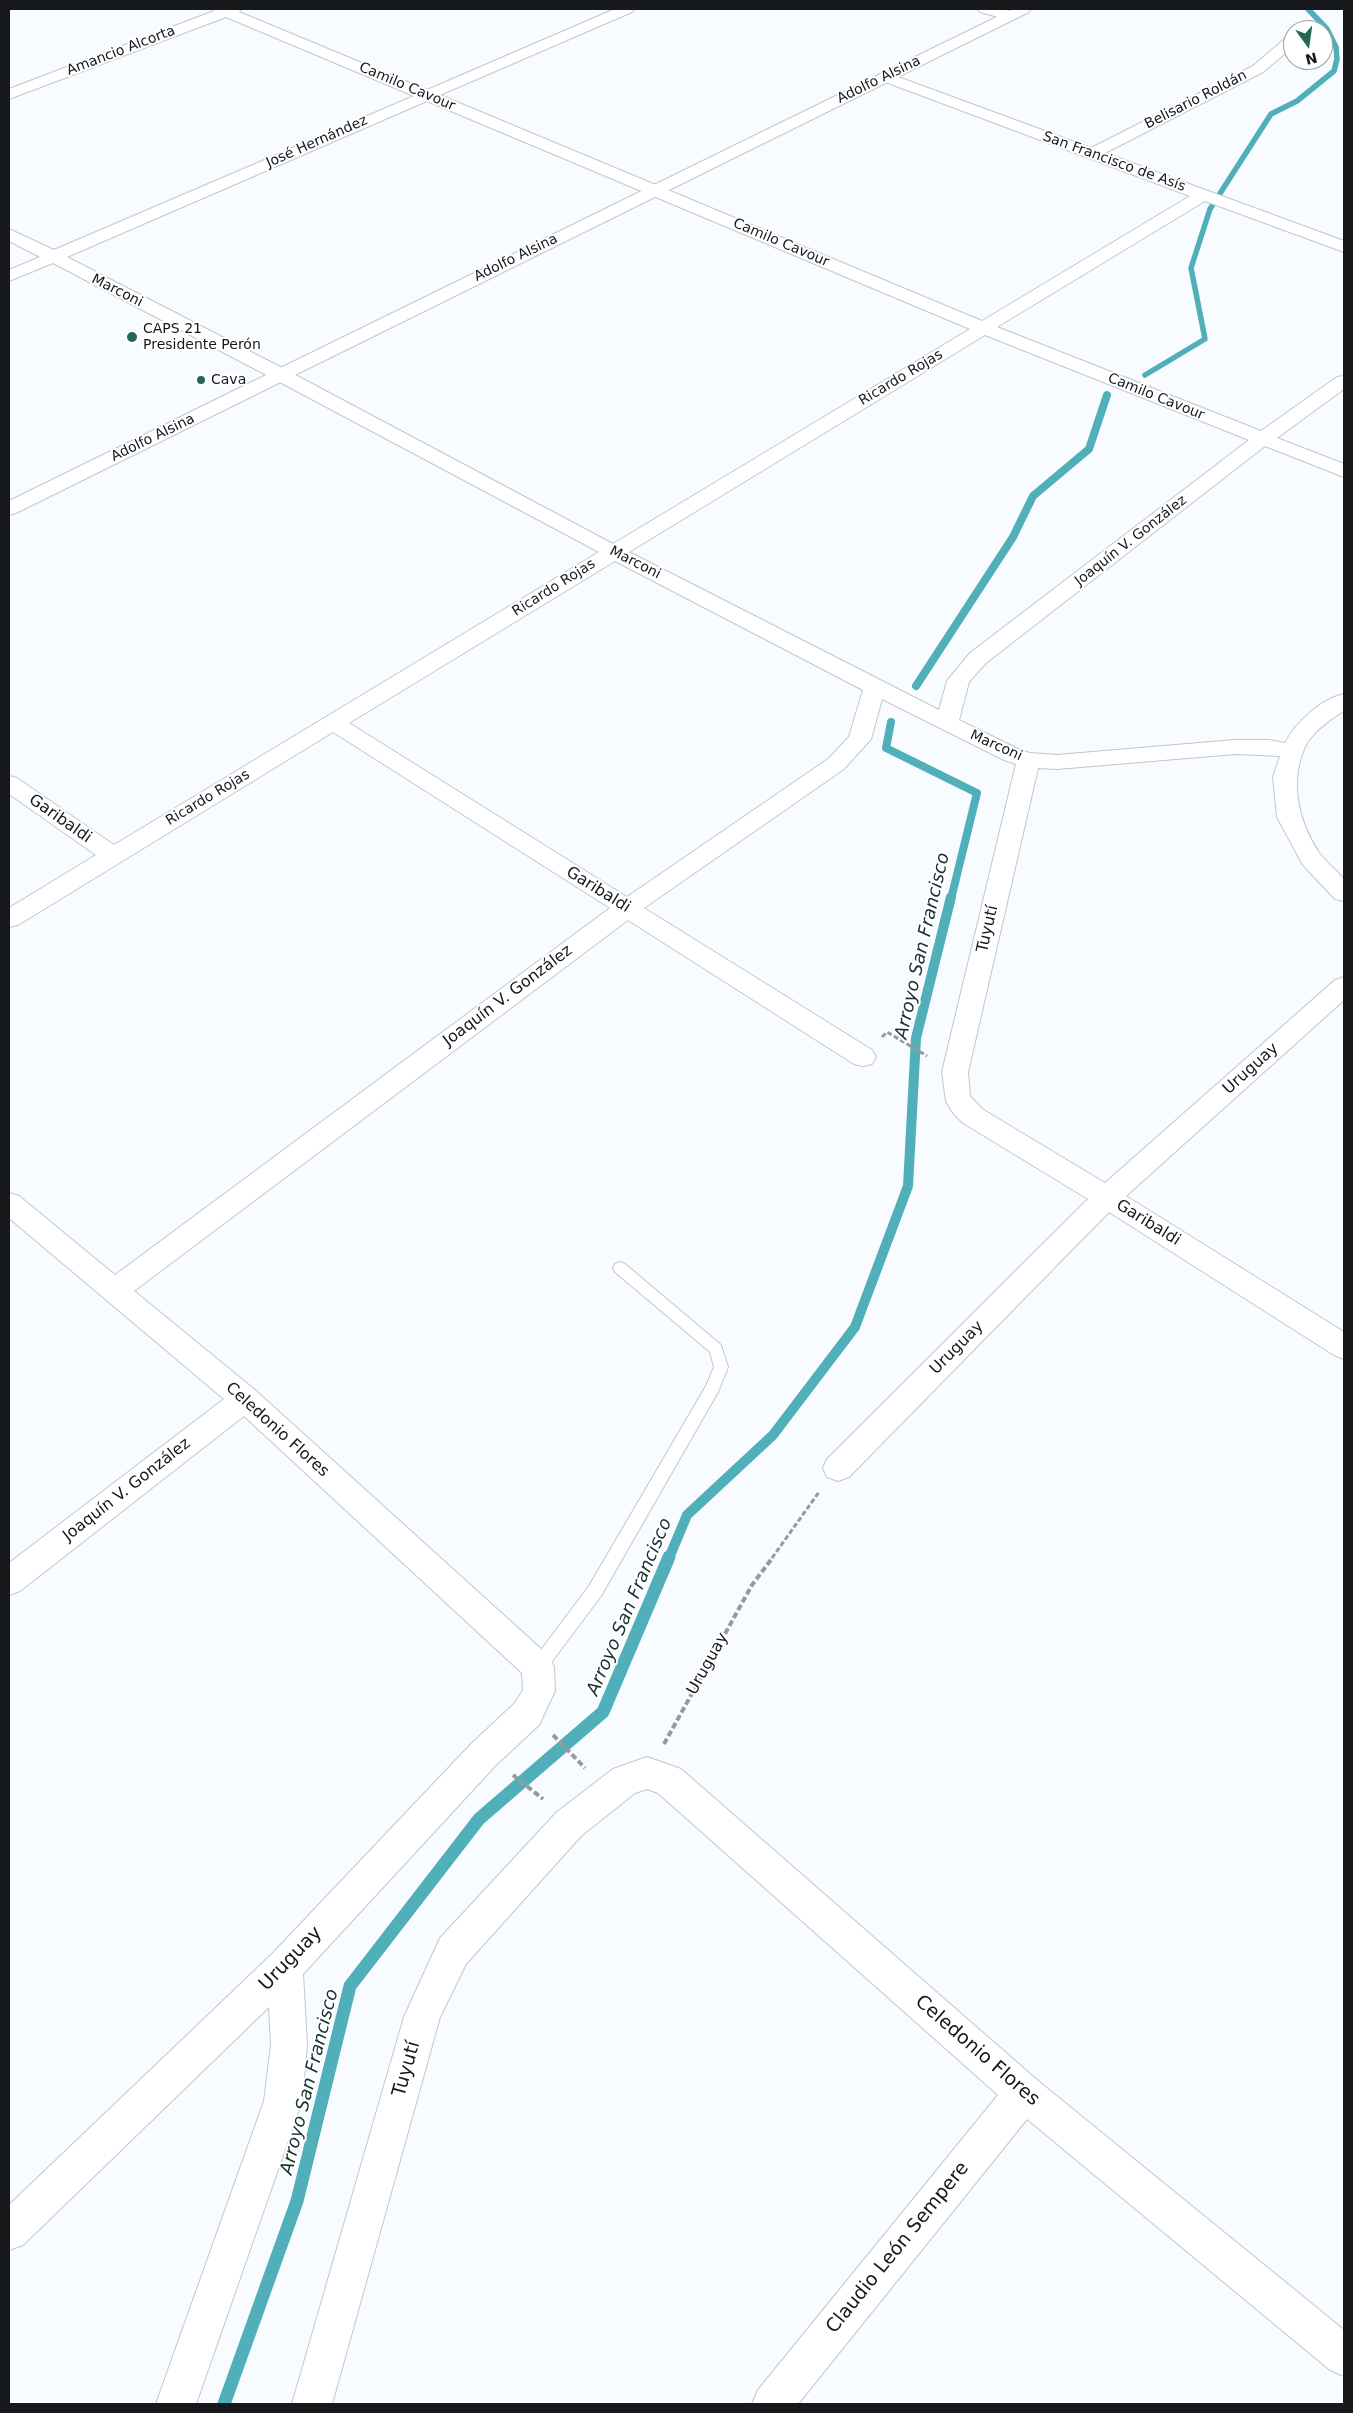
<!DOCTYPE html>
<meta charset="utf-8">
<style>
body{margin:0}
#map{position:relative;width:1353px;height:2413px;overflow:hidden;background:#f8fbff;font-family:"DejaVu Sans",sans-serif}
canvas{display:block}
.frame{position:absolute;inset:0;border:10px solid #17181b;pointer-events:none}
.north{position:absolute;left:1283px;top:20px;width:50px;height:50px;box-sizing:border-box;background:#fff;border:1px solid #a2a3a4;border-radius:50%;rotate:166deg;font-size:14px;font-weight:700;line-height:20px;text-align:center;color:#17181b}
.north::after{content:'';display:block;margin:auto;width:18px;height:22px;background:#256655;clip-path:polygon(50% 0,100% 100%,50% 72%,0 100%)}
</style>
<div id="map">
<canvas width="1353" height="2413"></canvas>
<div class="frame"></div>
<div class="north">N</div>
</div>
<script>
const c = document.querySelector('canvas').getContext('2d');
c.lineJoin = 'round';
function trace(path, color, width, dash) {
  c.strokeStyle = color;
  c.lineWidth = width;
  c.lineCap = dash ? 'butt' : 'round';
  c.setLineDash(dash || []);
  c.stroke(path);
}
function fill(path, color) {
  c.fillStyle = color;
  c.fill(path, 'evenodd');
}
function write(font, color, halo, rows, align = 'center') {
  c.font = font + ' "DejaVu Sans",sans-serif';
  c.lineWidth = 4;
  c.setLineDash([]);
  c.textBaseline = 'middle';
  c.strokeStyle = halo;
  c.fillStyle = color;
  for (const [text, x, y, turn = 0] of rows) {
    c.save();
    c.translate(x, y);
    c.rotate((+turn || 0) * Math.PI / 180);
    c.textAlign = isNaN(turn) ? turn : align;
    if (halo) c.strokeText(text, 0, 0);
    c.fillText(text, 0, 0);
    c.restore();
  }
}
trace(new Path2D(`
 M1145,375l60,-36 -14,-71 19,-59 61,-95 26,-13 37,-30 3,-12 -1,-12 -9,-18 -19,-20`), '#50afb8', 5.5);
trace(new Path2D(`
 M916,686l97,-149 20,-41 56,-47 18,-54
 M891,722l-5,26 91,45 -26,106`), '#50afb8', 8);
trace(new Path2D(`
 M669,1558l18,-43 86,-80 82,-108 53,-141 8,-148 35,-141`), '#50afb8', 10);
trace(new Path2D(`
 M224,2404l73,-203 53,-215 129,-167 124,-107 66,-155`), '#50afb8', 13);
const service = new Path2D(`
 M620,1262l5,2 96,81 7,22 -10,25 -117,204 -57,76 -6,2 -6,-2 -2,-5 2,-5 57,-76 117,-200 8,-19 -4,-15 -95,-80 -2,-4 2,-4z`);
const minor = new Path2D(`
 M213,9h28l-2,3 188,78 188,-81h19l-2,3 -192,83 542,226 208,-125 -310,-116 -3,-3 3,-3h10l201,74 162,-82 35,-30 5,-1v12l-30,25 -158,81 239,88v11l-139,-51 -208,126 264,104 76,-54 7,-1v13l-67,49 67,26v13l-79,-31 -279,217 -17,19 -10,38 61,30 10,3 27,2 178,-15h34l16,3c11,-21 36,-44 59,-49v17c-13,8 -28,18 -37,32 -19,36 -9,79 13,111 7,9 17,17 24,25v22l-9,-2 -32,-34 -26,-48 -4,-40 7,-21 -45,-2 -178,15 -19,-1 -70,304 2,24 12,13 123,74 230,-203 9,-3v23l-218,196 218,136v27l-10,-4 -225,-143 -260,265 -11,4 -11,-4 -4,-9 4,-9 261,-260 -125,-76 -10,-10 -7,-12 -4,-29 74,-308 -12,-4 -122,-61 -11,40 -27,30 -200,139 228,142 4,7 -4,7 -9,2 -9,-2 -226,-144 -494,371 121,99 295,267 4,10 1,24 -16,34 -43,40 -193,209 4,71 -5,56 -106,303h-40l108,-303 7,-56 -2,-38 -246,238 -14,5v-45l263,-251 200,-211 43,-40 8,-13 -1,-17 -278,-257 -224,175 -11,4v-32l215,-164 -215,-181v-25l10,3 96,79 495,-367 -277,-176 -315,193 -9,2v-19l87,-53 -87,-61v-18l8,2 97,67 485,-293 -325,-173 -221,-116 -44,18v-11l31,-13 -31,-16v-12l45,21 360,-154 -188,-79 -217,82v-10l205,-78zM427,101l543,228 -357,215 -325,-173 -221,-114zM985,335l264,105 -279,213 -23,28 -8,29 -310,-158zM615,561l248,129 -14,47 -21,22 -201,138 -278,-174z
 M978,9c11,-1 30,-3 38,7l-7,4 -29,-8z
 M647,1757l34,12 356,311 307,250v46l-14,-6 -303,-251 -229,285h-46l6,-14 240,-295 -340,-302 -11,-4 -12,4 -54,43 -115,128 -26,53 -108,387h-40l112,-387 36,-79 117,-126 56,-43z`);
const tertiary = new Path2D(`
 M1013,9h18l-2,3 -1013,501 -7,2v-14z`);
trace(service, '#c2c7cd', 2);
trace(minor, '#c2c7cd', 2);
trace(tertiary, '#c2c7cd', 2);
trace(new Path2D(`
 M882,1037l5,-5 40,24
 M772,1558l47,-66`), '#97999d', 3, [5, 2.5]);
trace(new Path2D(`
 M553,1735l32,33
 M664,1744l88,-159 21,-28
 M513,1775l30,24`), '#97999d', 4, [6, 3]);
fill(service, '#fff');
fill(minor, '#fff');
fill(tertiary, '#fff');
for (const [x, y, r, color] of [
 [132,337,6,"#256655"],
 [201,380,5,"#256655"]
]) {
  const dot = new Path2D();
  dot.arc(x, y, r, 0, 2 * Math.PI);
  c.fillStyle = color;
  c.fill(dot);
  trace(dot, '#fff', 2);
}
write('14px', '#17181b', '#fff', [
 ["Amancio Alcorta",121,51,-21],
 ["Adolfo Alsina",879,80,-26],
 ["Camilo Cavour",407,87,23],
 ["Belisario Roldán",1196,100,-27],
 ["José Hernández",317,142,-24],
 ["San Francisco de Asís",1114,162,20],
 ["Camilo Cavour",781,243,23],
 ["Adolfo Alsina",516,258,-26],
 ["Marconi",117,291,27],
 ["Ricardo Rojas",901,378,-31],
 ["Camilo Cavour",1156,397,22],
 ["Adolfo Alsina",153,438,-26],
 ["Joaquín V. González",1131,541,-38],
 ["Marconi",635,563,27],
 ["Ricardo Rojas",554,588,-32],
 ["Marconi",996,746,24],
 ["Ricardo Rojas",208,798,-31]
]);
write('14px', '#17181b', '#fff', [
 ["CAPS 21",143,329],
 ["Presidente Perón",143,345],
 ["Cava",211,380]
], 'left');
write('16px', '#17181b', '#fff', [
 ["Garibaldi",60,819,35],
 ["Garibaldi",598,890,32],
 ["Tuyutí",988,929,-77],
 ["Joaquín V. González",508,996,-37],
 ["Uruguay",1251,1069,-42],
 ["Garibaldi",1148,1223,32],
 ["Uruguay",957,1348,-45],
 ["Celedonio Flores",277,1430,42],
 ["Joaquín V. González",127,1490,-38],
 ["Uruguay",708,1664,-61]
]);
write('italic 18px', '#193133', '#fff', [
 ["Arroyo San Francisco",923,946,-77],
 ["Arroyo San Francisco",630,1607,-67],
 ["Arroyo San Francisco",310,2082,-76]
]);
write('19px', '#17181b', '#fff', [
 ["Uruguay",291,1959,-46],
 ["Celedonio Flores",977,2051,41],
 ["Tuyutí",407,2069,-74],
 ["Claudio León Sempere",898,2248,-51]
]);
</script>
